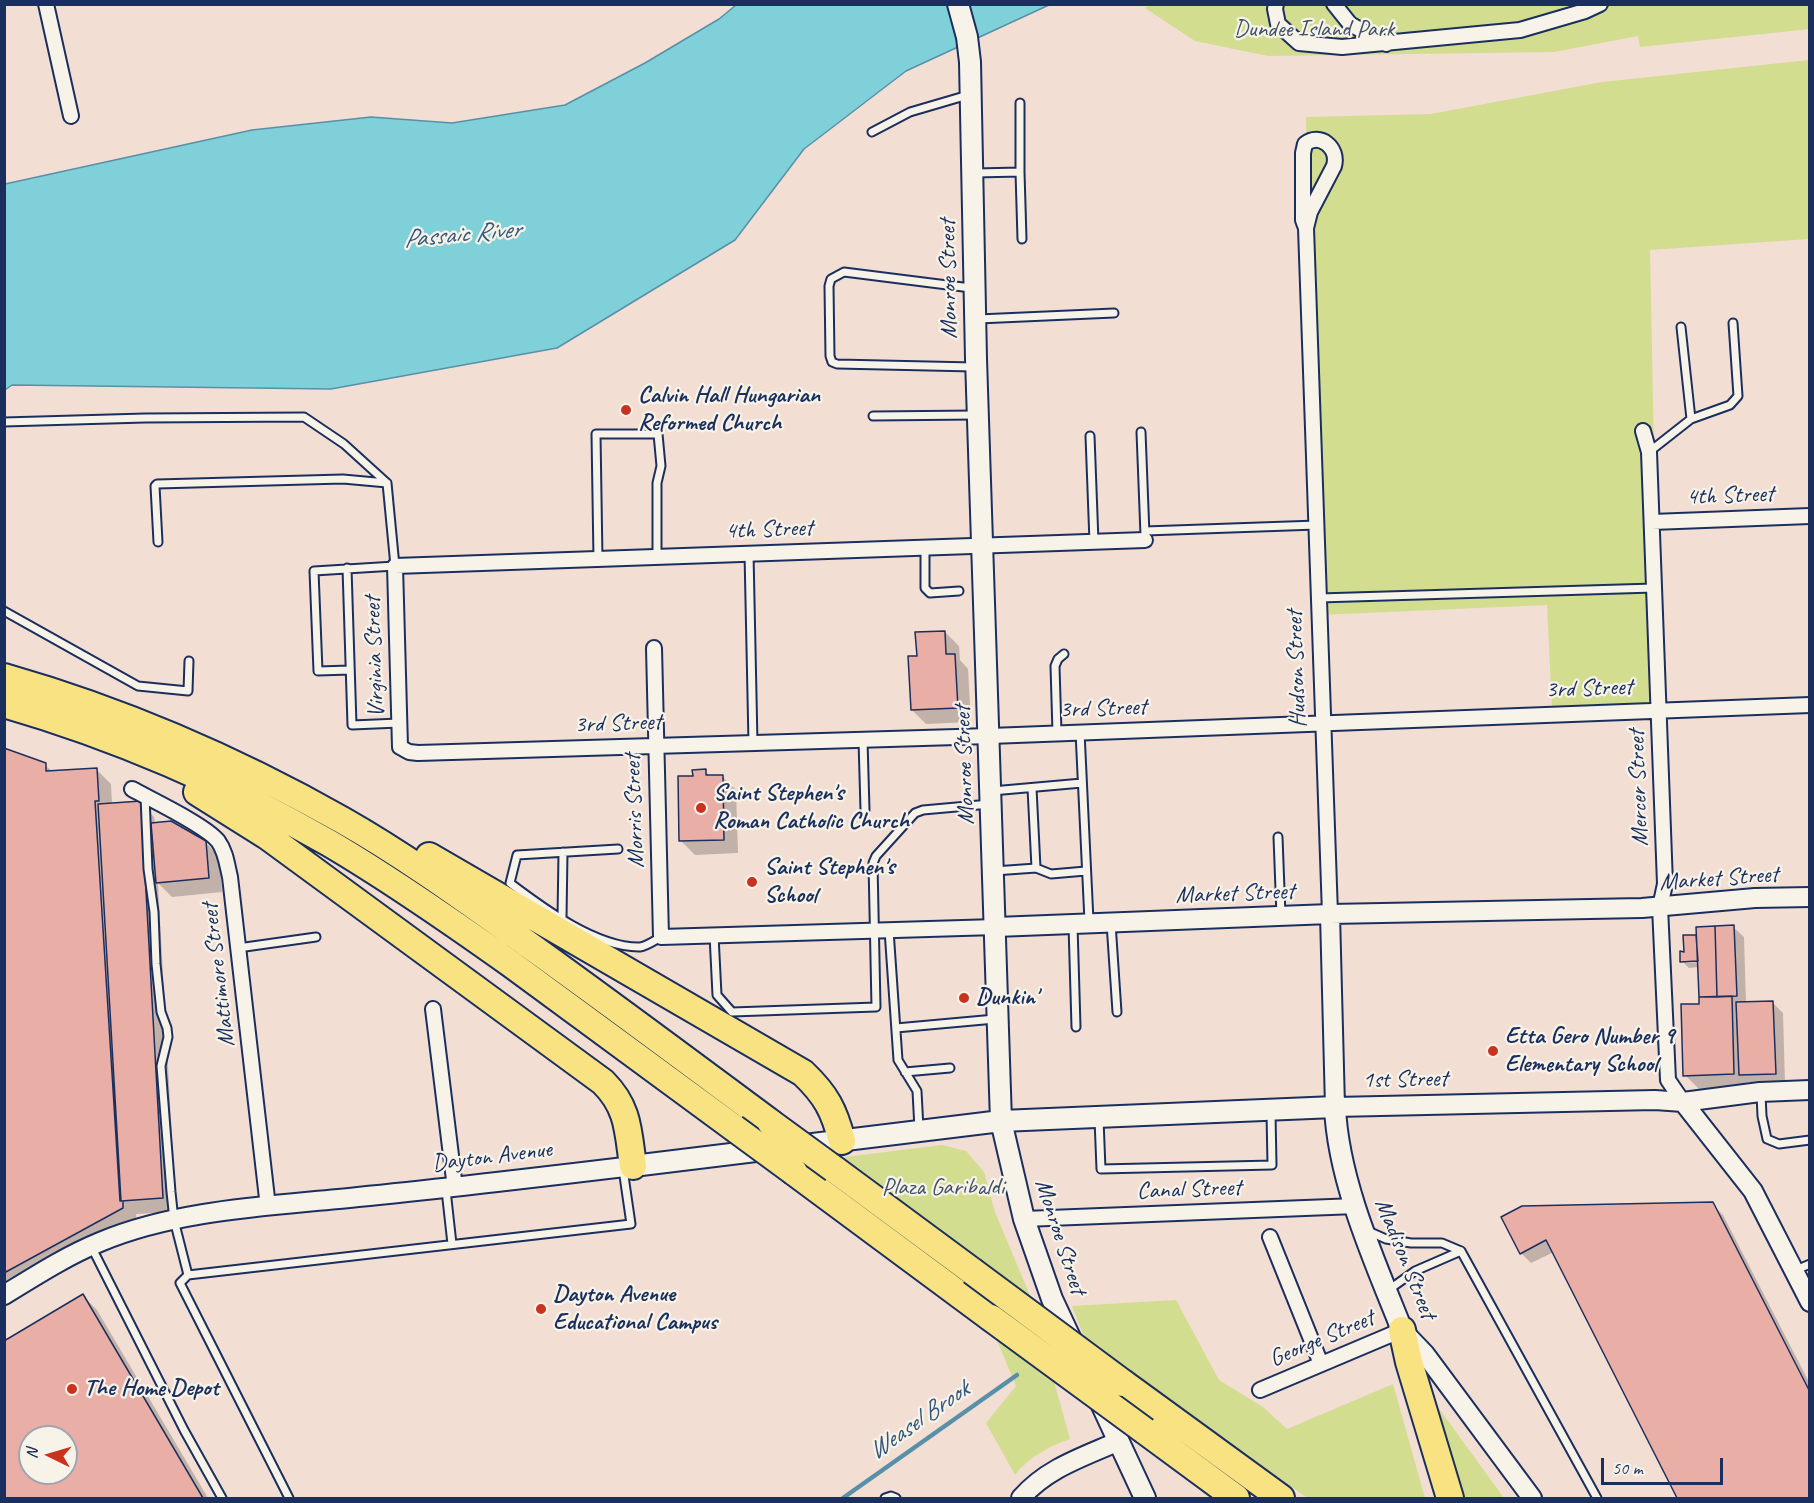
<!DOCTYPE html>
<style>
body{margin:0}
#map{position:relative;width:1814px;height:1503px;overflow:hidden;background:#f3ded4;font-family:Caveat,sans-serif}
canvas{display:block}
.frame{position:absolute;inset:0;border:6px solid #1b2f5e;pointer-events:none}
.north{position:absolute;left:18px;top:1425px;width:60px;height:60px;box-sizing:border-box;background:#f7f3e8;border:2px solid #9fa5b1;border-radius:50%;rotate:275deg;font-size:16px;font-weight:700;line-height:24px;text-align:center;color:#1b2f5e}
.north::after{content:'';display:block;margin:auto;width:21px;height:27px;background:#c8321e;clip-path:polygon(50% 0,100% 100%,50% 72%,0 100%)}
.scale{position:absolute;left:1601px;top:1458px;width:122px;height:27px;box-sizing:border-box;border:3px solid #1b2f5e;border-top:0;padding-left:8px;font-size:18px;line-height:21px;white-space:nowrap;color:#1b2f5e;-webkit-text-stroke:4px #f7f3e8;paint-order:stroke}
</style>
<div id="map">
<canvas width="1814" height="1503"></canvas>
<div class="frame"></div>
<div class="north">N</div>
<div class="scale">50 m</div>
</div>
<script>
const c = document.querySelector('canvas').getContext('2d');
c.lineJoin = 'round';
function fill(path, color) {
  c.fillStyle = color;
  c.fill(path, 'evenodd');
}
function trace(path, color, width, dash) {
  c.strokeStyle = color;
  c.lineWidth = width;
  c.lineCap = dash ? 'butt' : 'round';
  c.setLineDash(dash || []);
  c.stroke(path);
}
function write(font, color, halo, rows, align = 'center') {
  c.font = font + ' Caveat,sans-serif';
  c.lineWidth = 4.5;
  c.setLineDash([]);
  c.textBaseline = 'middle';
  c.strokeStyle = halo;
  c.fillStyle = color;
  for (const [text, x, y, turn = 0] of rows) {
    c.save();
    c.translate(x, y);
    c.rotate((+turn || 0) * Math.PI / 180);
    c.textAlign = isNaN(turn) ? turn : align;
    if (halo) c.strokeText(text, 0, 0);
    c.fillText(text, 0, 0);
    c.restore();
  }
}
fill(new Path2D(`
 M1152,4h657l1,25 -170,18 -2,-11 -84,16 -286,4 -73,-15 -50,-33z
 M1809,60v179l-159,11 9,456 -107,3 -5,-104 -227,10 -14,-498 125,-3 171,-32z
 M942,1145l24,6 18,21 11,40 36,86 39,141c-22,8 -40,17 -55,36l-29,-52 30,-37 -56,-134 -123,-94z
 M1176,1300l43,80 44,27 24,22 106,-45 32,114h-118l-223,-161 -12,-31z
 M1419,1381l85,117h-43z`), '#d2dd90');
const water = new Path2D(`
 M736,5h313l-143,66 -102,78 -69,91 -178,108 -226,41 -319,-4 -7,5v-206l247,-54 119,-13 81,6 113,-18 80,-42 74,-44z`);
fill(water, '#7fd0d9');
trace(water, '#5790a8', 1.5);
fill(new Path2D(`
 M945,632l14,14 1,14 8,9 3,53 -45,2 -14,-14 6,-53z
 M4,750l41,15 8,7 43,-3 15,15 1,20 28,-1 14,14 1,7 50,18 14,14 3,36 -50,5 -14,-14 18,329 -40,2 1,9 -133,72z
 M705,771l6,6 11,-1 14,14 2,63 -43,2 -14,-14 13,-64z
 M1733,927l11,10 2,66 26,-1 11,11 2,70 -34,2 -3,-4v7l-49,1 -14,-14 15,-70 -1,-38 -10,1 -7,-7 13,-25 3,2zM1686,960l19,2 -19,1z
 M1712,1204l11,11 87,169v114h-131l-125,-246 -23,11 -10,-10 -18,-35z
 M83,1296l14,14 111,188h-204v-155zM30,1437h36v36h-36z`), '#0003');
trace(new Path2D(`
 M843,1498l174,-123`), '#5790a8', 4.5);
const building = new Path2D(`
 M945,631l1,23h9l3,54 -47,2 -3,-54h9l-2,-24z
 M4,748l42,15v8l51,-3 2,33h-4l25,400h3v7l-119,65z
 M706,769v6h17l1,65 -45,1 -1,-65h15l-1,-6z
 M141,801l22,397 -42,3 -23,-397z
 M171,821l35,20 3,37 -53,5 -5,-60z
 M1734,925l3,71 -20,1 -2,-71z
 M1715,926l2,71h-18l-3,-70z
 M1683,935h13l2,26 -18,1v-11l4,1z
 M1732,996l2,78 -51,2 -2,-72h18v-7z
 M1773,1001l3,73 -37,1 -3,-73z
 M1713,1202l97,190v106h-133l-131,-258 -26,14 -19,-37 21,-11z
 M83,1294l120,204h-199v-157zM30,1437h36v36h-36z`);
fill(building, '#e9aea5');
trace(building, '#1b2f5e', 1.5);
const service = new Path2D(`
 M1020,103v69
 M872,132l38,-20 58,-17
 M975,173l45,-1 2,67
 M971,288l-127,-16 -13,7 -2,7 1,70 2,6 5,2 137,3
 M978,319l136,-6
 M1681,327l10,92
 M873,416l103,-1
 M4,422l141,-4 159,-1 40,27 43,39 8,83 -81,5 4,100 32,-1
 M1141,432l4,103
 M1090,436l4,106
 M1649,452l42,-33 39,-14 8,-9 -5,-73
 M1145,531l172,-6
 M158,542l-3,-56 2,-2 186,-5 44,4
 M925,547v41l5,5 29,-2
 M749,553l4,190
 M598,559l-2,-125h62l3,32 -4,17v74
 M347,568l5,157 47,-2
 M1319,598l335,-10
 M4,611l134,75 50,5 1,-30
 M1080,732l9,189
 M1057,733l-2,-67 3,-7 6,-5
 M863,740l2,70
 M1032,788l4,80
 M992,791l90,-8
 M145,796l3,73 6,43 2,52 5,48 6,16 1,9 -7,29 10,126 3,28 14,55
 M1278,837l3,79
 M618,849l-101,6 -7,28c33,25 87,65 130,64 7,-1 15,-7 21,-10
 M994,871l42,-3 15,6 35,-3
 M562,918l1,-66
 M1111,923l6,89
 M1073,925l3,102
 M889,930l9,130 19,31 2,38
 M714,935l3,60 15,17 144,-5 -3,-144 3,-7 39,-43 8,-3 67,-6
 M238,948l78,-11
 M896,1028l99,-9
 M905,1072l45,-4
 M1761,1094l1,22 5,23 12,5 31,-4
 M1099,1119l2,50 171,-4 -1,-52
 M446,1190l6,54
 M1368,1231l18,8 25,4h31l19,8 136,247
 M91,1246l93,184 38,68
 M1796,1270l14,-6
 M1387,1291l28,-20 46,-20
 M289,1498l-109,-215 8,-8 443,-51 -8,-55
 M885,1498l6,-2 5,2`);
const minor = new Path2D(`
 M46,4l25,112
 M1276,4l-1,5 3,15 21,19 43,4 178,-17 65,-19 15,-7
 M1334,4l16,20 36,20
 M1306,228l-3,-8v-67l2,-9c15,-12 34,4 29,22l-24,46 -4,16 24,686
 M1643,431l6,21 16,432 -5,23 8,173 15,22
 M1652,522l158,-6
 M1145,540l-750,26 5,181 9,5 9,1 572,-17 820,-31
 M654,648l7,289 335,-10
 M132,789c20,11 73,36 86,52 8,11 9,24 12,36l38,330
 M433,1009l22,179
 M1024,1219l332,-13
 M1270,1237l51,127
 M1260,1390l142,-60`);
const tertiary = new Path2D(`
 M1330,914l5,193 320,-7 28,2 77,-10 50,-2
 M996,927l334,-13 312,-6 113,-10 55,-1
 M1683,1102l70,89 57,111
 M4,1295c31,-19 62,-39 96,-53 78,-33 174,-36 258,-45 92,-9 183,-20 275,-31
 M1402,1330l23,24 107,144
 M1021,1498c26,-30 62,-41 98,-57`);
const secondary = new Path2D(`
 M958,4l9,33 3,25 6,297 25,762 23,98 28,80 22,47
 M633,1166l368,-45 334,-14c3,74 40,155 67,223
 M1098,1397l47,101`);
const motorway = new Path2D(`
 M4,677c119,34 230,82 338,143 60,34 117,75 173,115 87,62 171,125 256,188
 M4,704c114,33 222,80 325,139 63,37 123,79 182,121 74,54 148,109 223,164
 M197,792l70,44 336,246c26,26 25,49 30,84
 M429,856l374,217c23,22 31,37 39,68
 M834,1169l138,102
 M794,1172l197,146
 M1402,1330l7,32 41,136
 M1123,1383l158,115
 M1145,1431l91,67`);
trace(service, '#1b2f5e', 11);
trace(minor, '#1b2f5e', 18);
trace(tertiary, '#1b2f5e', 22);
trace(secondary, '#1b2f5e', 24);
trace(motorway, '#1b2f5e', 30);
trace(service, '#f7f3e8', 7);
trace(minor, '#f7f3e8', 14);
trace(tertiary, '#f7f3e8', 18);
trace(secondary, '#f7f3e8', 20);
trace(motorway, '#f8e281', 26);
const motorwayBridge = new Path2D(`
 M771,1123l63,46
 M734,1128l60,44
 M972,1271l151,112
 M991,1318l154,113`);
trace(motorwayBridge, '#1b2f5e', 30, []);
trace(motorwayBridge, '#f8e281', 26);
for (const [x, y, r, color] of [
 [626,410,6,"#c8321e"],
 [701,808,6,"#c8321e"],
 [752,882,6,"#c8321e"],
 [964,998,6,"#c8321e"],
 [1493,1051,6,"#c8321e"],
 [541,1309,6,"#c8321e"],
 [72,1389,6,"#c8321e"]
]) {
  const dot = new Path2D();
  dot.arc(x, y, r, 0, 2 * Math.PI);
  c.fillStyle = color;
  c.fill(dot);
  trace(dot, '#f7f3e8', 2);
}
write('24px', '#405268', '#f7f3e8', [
 ["Dundee Island Park",1314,30],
 ["Plaza Garibaldi",943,1188]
]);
write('24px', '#1b2f5e', '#f7f3e8', [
 ["Monroe Street",949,279,-91],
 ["4th Street",1730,496,-2],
 ["4th Street",769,530,-2],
 ["Virginia Street",375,657,-92],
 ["Hudson Street",1297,669,-92],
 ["3rd Street",1589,689,-2],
 ["3rd Street",1103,709,-2],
 ["3rd Street",618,724,-2],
 ["Monroe Street",965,765,-92],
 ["Mercer Street",1639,788,-92],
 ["Morris Street",635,811,-92],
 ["Market Street",1719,879,-4],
 ["Market Street",1235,894,-2],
 ["Mattimore Street",219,975,-97],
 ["1st Street",1405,1080,-1],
 ["Dayton Avenue",492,1157,-7],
 ["Canal Street",1189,1190,-2],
 ["Monroe Street",1060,1237,72],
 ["Madison Street",1405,1259,68],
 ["George Street",1322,1339,-23]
]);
write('bold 24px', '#1b2f5e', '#f7f3e8', [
 ["Calvin Hall Hungarian",638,396],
 ["Reformed Church",638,424],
 ["Saint Stephen's",713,794],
 ["Roman Catholic Church",713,822],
 ["Saint Stephen's",764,868],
 ["School",764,896],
 ["Dunkin'",976,998],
 ["Etta Gero Number 9",1505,1037],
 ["Elementary School",1505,1065],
 ["Dayton Avenue",553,1295],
 ["Educational Campus",553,1323],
 ["The Home Depot",84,1389]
], 'left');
write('italic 26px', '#34577d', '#f7f3e8', [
 ["Passaic River",462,235,-5],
 ["Weasel Brook",919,1421,-35]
]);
</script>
